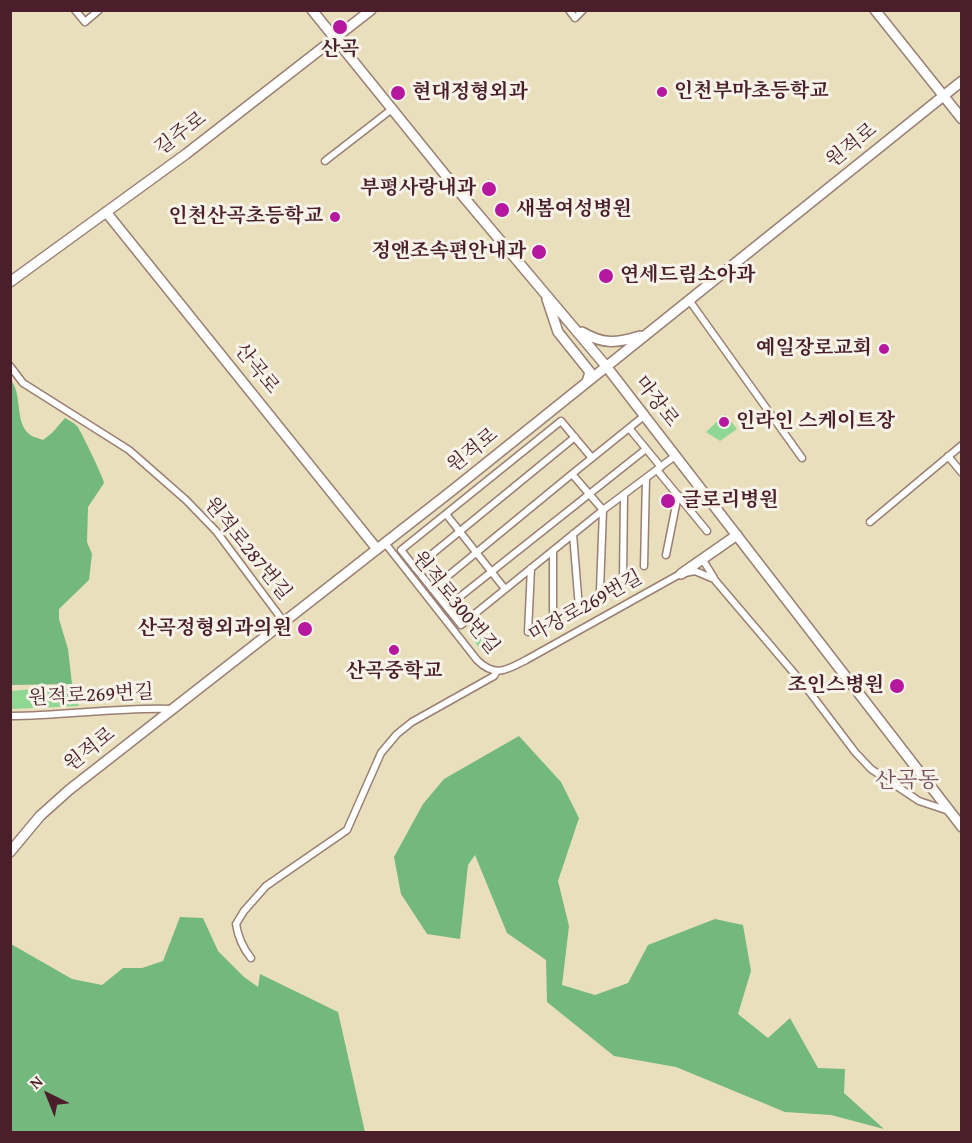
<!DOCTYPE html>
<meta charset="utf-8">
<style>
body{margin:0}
#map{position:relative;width:972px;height:1143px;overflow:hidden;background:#eadfbc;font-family:"Gentium Book Plus",serif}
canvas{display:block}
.frame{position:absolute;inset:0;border:12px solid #4a1f2b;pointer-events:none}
.north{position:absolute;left:18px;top:1065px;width:60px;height:60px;-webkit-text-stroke:4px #f7f3e8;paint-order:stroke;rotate:317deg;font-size:16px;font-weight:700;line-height:24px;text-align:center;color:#4a1f2b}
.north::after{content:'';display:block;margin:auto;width:21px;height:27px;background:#4a1f2b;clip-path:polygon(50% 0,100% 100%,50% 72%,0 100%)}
</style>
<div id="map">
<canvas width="972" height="1143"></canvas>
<div class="frame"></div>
<div class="north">N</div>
</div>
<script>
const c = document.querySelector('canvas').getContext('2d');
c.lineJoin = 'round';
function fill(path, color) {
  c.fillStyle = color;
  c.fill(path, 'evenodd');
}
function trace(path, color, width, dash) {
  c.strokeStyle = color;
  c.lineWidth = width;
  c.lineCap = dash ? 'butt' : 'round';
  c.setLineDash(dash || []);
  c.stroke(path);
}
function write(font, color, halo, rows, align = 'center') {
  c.font = font + ' "Gentium Book Plus","Noto Serif KR",serif';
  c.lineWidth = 6;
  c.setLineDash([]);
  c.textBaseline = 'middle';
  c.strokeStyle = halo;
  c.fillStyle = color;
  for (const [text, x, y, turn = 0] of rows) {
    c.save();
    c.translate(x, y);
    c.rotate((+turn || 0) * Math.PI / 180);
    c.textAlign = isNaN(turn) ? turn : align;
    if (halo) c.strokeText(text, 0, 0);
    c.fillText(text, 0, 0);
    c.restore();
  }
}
fill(new Path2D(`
 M725,414l12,15 -17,12 -14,-9z
 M477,625l18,23 -10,7 -18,-23z
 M71,686l8,20 -68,3v-18z`), '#8fd893');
fill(new Path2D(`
 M10,379c13,14 4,42 19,55 3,3 10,4 14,6l9,-7 13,-15c4,2 9,5 12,8 3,3 27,53 27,57l-16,24 -1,35 5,12 -3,26 -30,29v10l9,30 4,35 -61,1z
 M519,736l42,46 18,36 -21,63 11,45 -7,59 33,10 33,-12 20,-38 67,-26 28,6 8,46 -13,43 30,24 22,-20 28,50 27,1 -1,24 40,36 -53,-14 -46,-3 -109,-45 -62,-11 -67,-54 -1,-42 -39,-27 -32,-78 -7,10 -8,74 -33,-5 -26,-40 -7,-37 29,-53 21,-25z
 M180,917l23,1 15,33 26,26 14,10 2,-13 78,38 27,120h-354v-188l61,35 30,6 21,-17h19l21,-7z`), '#73b87d');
const street = new Path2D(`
 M75,10l10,12 14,-12
 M569,10l6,8 8,-8
 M325,161l67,-52
 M689,300l113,158
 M10,366l13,17 106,67 57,50 30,31 68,91
 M644,416l-72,58 31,36 72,-54
 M629,428l32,39
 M948,456l14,17
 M592,458l-31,-37 -160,129 60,75 142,-115
 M657,470l50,61
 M446,514l59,75
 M870,522l92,-77
 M573,534l6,74
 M385,543l92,117c18,18 30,10 49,0l154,-86 15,-3 19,8 91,107 50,66 16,17 48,32 30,10
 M553,551v68
 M666,555l12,-60
 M703,560l11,18
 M644,566l2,-88
 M415,568l160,-131
 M623,579l1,-84
 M432,589l140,-115
 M600,590l3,-80
 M447,607l199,-158
 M528,632l3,-64
 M10,716c55,0 108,-9 162,-7
 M251,958c-9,-11 -13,-21 -15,-34l8,-13 22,-25 81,-56 34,-77 16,-19 15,-12 82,-46 3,-5`);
const secondary = new Path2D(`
 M312,10l139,172 155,184 356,461
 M875,10l87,109
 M106,212l271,337
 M10,282l176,-128 185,-144
 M547,299l11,33 32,40 -3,10
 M582,332c22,13 35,11 58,4
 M681,574l56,-39
 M10,852l30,-36 29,-26 385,-301 508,-408`);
trace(street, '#9a7f74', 9);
trace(secondary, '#9a7f74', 12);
trace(street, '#fff', 6);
trace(secondary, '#fff', 9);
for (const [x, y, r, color] of [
 [340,27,8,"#b5179e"],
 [662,92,6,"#b5179e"],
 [398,93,8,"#b5179e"],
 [489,189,8,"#b5179e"],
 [502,210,8,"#b5179e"],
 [335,217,6,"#b5179e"],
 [539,252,8,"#b5179e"],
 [606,276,8,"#b5179e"],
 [884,349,6,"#b5179e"],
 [724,422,6,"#b5179e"],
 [668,501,8,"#b5179e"],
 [305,629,8,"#b5179e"],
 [394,650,6,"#b5179e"],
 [897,686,8,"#b5179e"]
]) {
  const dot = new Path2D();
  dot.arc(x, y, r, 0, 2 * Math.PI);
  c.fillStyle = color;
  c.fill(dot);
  trace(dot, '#f7f3e8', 2);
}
write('bold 20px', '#4a1f2b', '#f7f3e8', [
 ["산곡",340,50,"center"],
 ["인천부마초등학교",674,92],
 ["현대정형외과",412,93],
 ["부평사랑내과",476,189,"right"],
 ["새봄여성병원",516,210],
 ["인천산곡초등학교",323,217,"right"],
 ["정앤조속편안내과",526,252,"right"],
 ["연세드림소아과",620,276],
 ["예일장로교회",872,349,"right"],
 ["인라인 스케이트장",736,422],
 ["글로리병원",682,501],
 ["산곡정형외과의원",292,629,"right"],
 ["산곡중학교",394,672,"center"],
 ["조인스병원",884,686,"right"]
], 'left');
write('20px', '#4a1f2b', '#f7f3e8', [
 ["길주로",181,134,-37],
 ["원적로",852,146,-39],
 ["산곡로",256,369,51],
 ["마장로",656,402,52],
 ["원적로",473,451,-39],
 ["원적로287번길",247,549,51],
 ["원적로300번길",455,603,51],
 ["마장로269번길",586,607,-29],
 ["원적로269번길",91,696,-3],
 ["원적로",90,750,-38]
]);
write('22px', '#784c5c', '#f7f3e8', [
 ["산곡동",907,781]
]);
</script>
